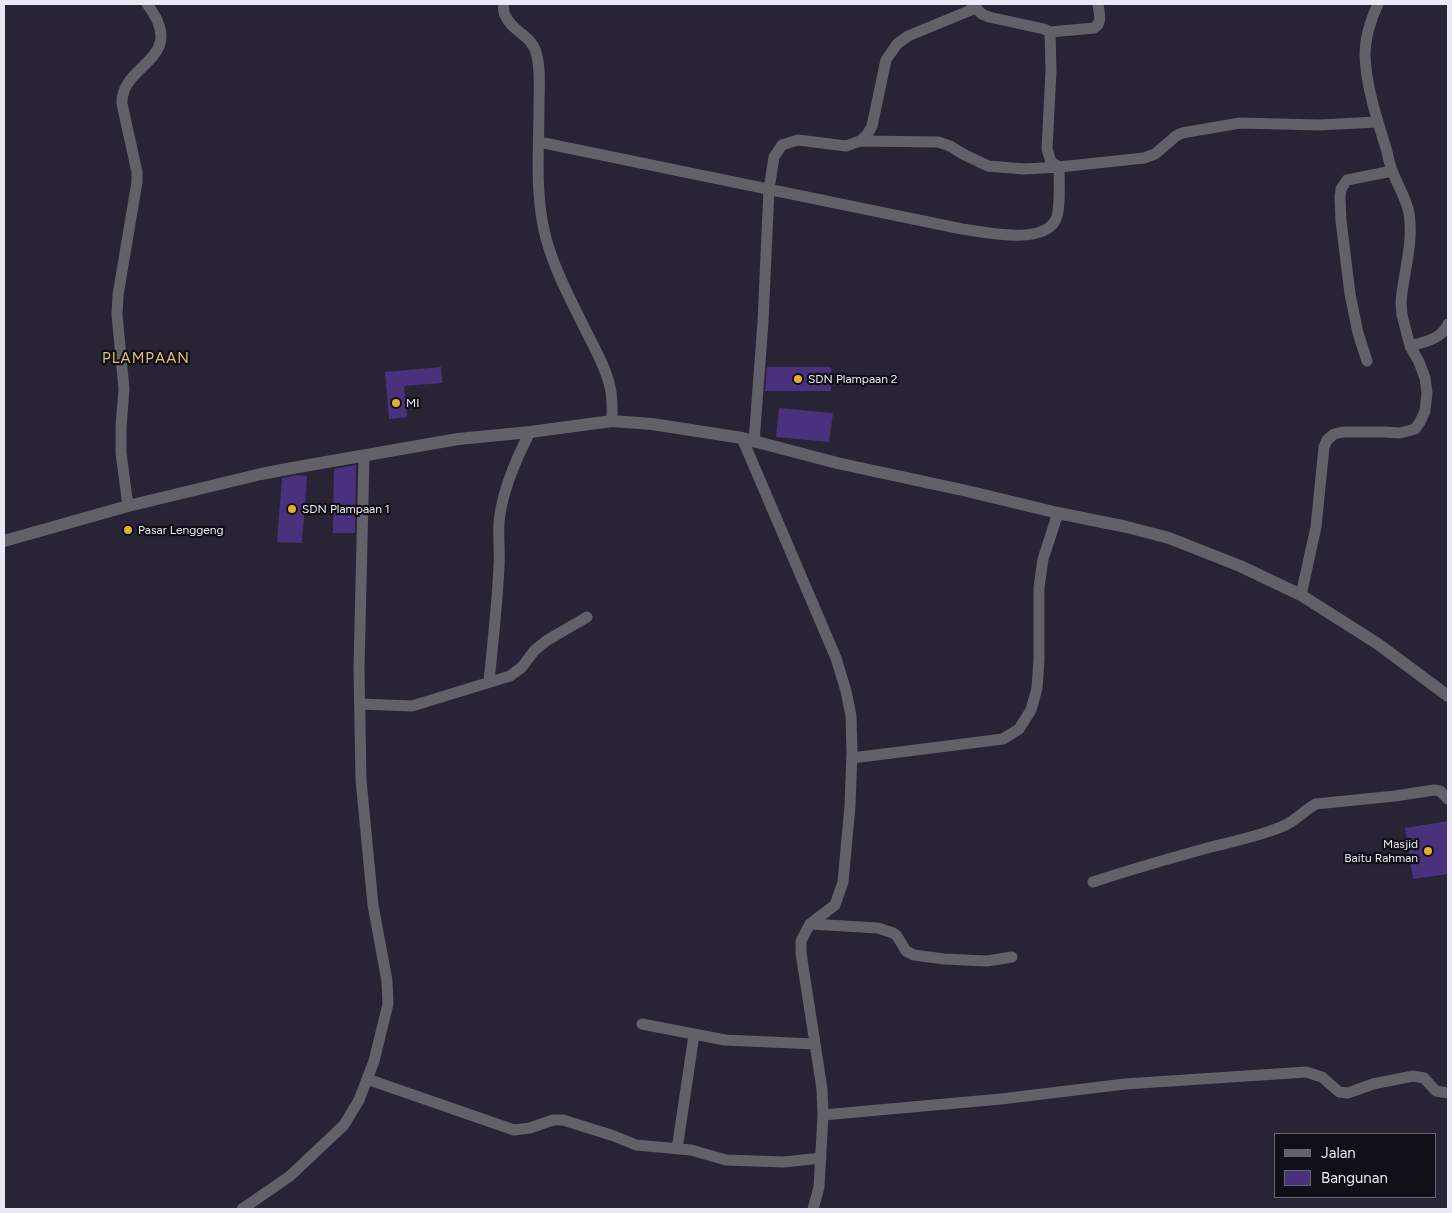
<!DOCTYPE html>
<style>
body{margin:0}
#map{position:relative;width:1452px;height:1213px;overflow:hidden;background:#282435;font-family:Figtree,sans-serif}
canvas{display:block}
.frame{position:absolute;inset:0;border:5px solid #eae8f4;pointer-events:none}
.legend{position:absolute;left:1274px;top:1133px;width:162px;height:65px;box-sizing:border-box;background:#100e16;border:1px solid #67656f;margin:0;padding:6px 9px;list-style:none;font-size:15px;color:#eae8f4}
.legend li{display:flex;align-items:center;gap:10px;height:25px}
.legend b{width:25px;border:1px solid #67656f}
</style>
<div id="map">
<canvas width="1452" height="1213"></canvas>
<div class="frame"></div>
<ul class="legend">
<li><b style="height:6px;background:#626069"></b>Jalan</li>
<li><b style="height:14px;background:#4a317e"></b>Bangunan</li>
</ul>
</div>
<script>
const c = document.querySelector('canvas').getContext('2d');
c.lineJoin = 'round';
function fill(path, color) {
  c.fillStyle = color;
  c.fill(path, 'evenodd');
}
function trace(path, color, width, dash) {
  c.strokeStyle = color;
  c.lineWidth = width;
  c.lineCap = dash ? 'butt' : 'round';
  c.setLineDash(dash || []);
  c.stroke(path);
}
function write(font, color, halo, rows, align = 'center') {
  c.font = font + ' Figtree,sans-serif';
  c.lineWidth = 4.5;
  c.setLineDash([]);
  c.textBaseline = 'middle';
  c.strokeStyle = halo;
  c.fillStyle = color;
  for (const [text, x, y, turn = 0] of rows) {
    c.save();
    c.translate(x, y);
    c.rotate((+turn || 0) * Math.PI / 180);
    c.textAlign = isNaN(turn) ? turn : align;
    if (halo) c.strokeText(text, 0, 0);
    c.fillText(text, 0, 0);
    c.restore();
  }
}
fill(new Path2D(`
 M441,367l1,16 -38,3 3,31 -18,2 -4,-47z
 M767,367h64v24h-66z
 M779,408l54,5 -4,29 -53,-5z
 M356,465l-1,68h-22l1,-64z
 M297,475l10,1 -5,67 -25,-1 5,-64z
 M1448,821v53l-35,5 -8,-51z`), '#4a317e');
trace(new Path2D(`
 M503,4c1,3 0,8 2,11 6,16 26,20 31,37 5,17 3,36 3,53 0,42 -4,84 5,125 8,36 26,68 42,101 9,18 20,37 24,56 3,11 2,23 2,34
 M972,4l10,10 7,3 55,12 6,3 1,39 -4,78 4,13 8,5 85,-9 11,-4 21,-18 6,-3 58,-10 79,2 58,-3
 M1050,32l44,-4c9,-5 5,-15 4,-24
 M539,142l423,87c22,3 79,16 93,-8 6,-9 4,-42 4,-54l-35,2 -36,-3 -25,-12 -13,-8 -12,-4 -78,-1
 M1410,346c15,-4 32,-7 38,-22
 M1367,361l-9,-28 -8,-39 -9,-73 -1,-24 1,-8 6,-9 45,-9
 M742,438l94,220 10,33 5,25 1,36 -2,54 -7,76 -8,23 -25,19 -9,17v12l21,136 1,26 -4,72 -6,22
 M754,442l9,-120 6,-133 5,-32 8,-12 16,-5 48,6 14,-5 7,-6 5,-9 14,-66 11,-16 11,-8 68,-28
 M128,506l-7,-53v-26l3,-38 -7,-74 1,-20 19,-113v-10l-15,-68c-2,-41 68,-44 25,-100
 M1301,595l15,-68 8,-80 3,-7 7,-6 9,-2h41l16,1 15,-4 5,-7 5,-11 2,-18 -2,-15 -6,-16 -9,-16 -8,-31 -1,-12c2,-29 13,-60 8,-90 -3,-16 -12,-28 -17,-43 -3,-7 -4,-15 -6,-22 -9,-29 -20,-61 -21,-93 0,-17 6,-36 13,-51
 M489,681c4,-38 8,-75 10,-114 1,-15 -1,-30 0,-45 3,-31 17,-63 31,-90
 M360,704l52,2 98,-30 12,-9 12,-16 12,-10 41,-24
 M852,758l151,-19 16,-10 12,-19 6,-22 2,-28v-72l4,-29 15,-46
 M1093,882c39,-13 78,-24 118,-35 24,-6 48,-11 70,-20 14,-5 23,-17 35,-23l79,-8 39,-6 6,1 8,8
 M810,924l68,4 15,5 4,3 9,15 8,4 30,4 43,2 25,-4
 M642,1024l83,16 90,4
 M367,1079l147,51 16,-2 23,-8h10l51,16 22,9 55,5 35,10 58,2 37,-4
 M823,1115l178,-16 124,-15 181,-12 16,5 17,15 9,1 25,-9 40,-8 11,2 12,13 12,2
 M677,1149l17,-114
 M242,1209l48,-33 54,-51 15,-25 15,-39 14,-57 -1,-23 -14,-76 -12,-125 -2,-111 5,-213`), '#626069', 11);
trace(new Path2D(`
 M4,541l124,-35 133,-32 37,-7 160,-28 72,-7 82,-11 40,3 90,14 95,25 130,28 91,22 69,14 42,11 71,28 61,29 77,49 70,52`), '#626069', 12);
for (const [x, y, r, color] of [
 [798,379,5,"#e2af34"],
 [396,403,5,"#e2af34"],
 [292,509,5,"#e2af34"],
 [128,530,5,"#e2af34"],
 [1428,851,5,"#e2af34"]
]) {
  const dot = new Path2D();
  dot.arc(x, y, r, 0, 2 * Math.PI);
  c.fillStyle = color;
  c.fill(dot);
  trace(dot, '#100e16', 2);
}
write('12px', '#eae8f4', '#100e16', [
 ["SDN Plampaan 2",808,379],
 ["MI",406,403],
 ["SDN Plampaan 1",302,509],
 ["Pasar Lenggeng",138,530],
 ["Masjid",1418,844,"right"],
 ["Baitu Rahman",1418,858,"right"]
], 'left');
c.letterSpacing = '1px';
write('15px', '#e2bf76', '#100e16', [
 ["PLAMPAAN",146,359]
]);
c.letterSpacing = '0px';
</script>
